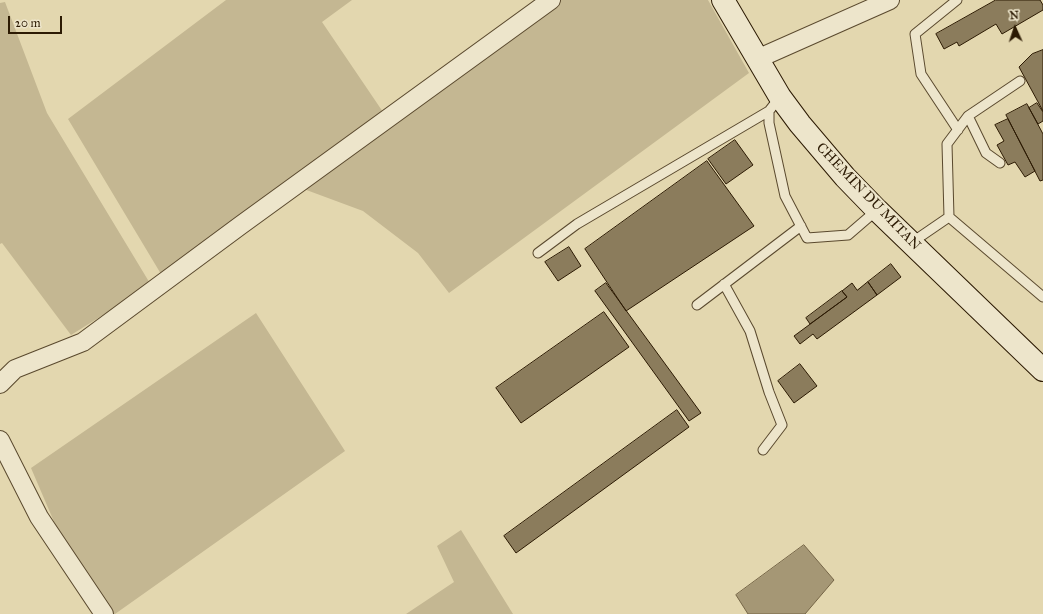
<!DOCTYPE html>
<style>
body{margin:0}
#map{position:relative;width:1043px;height:614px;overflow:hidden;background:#e3d7af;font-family:"IM FELL Great Primer",serif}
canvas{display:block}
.north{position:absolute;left:995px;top:8px;width:40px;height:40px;-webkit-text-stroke:3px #ede5cb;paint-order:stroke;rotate:357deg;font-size:11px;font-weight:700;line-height:16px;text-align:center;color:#2c1a03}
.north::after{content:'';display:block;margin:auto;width:14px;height:18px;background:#2c1a03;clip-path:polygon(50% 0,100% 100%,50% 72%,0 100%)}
.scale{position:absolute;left:8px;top:16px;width:54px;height:18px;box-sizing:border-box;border:2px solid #2c1a03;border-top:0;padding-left:5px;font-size:12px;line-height:14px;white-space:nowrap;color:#2c1a03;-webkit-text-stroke:3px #ede5cb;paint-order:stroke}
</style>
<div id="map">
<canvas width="1043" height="614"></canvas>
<div class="north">N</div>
<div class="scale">20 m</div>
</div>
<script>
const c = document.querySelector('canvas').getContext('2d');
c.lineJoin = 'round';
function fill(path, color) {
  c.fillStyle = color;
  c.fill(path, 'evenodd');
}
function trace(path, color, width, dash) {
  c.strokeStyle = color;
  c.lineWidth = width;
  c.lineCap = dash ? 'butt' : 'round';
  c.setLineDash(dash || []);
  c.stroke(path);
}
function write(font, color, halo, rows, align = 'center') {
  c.font = font + ' "IM FELL Great Primer",serif';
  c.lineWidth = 4;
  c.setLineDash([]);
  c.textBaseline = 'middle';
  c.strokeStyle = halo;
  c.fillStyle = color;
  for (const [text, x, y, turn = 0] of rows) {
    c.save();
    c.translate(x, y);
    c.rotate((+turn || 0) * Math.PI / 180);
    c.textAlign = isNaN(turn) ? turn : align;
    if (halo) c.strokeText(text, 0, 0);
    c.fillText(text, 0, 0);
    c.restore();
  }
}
fill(new Path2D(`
 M226,0h126l-30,22 61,90 -222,162 -93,-155z
 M561,0h147l41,73 -300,220 -31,-40 -55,-42 -62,-23z
 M5,2l42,111 104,172 -80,50 -69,-92 -2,1v-241z
 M256,313l89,138 -230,163h-4l-56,-90 -24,-56z
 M461,530l52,84h-107l48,-32 -17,-36z`), '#c4b792');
const water = new Path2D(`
 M804,545l30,35 -29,34h-57l-12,-19z`);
fill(water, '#a59775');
trace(water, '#756547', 1);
const building = new Path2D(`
 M996,0h44l3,5v5l-41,24 -6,-10 -37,22 -2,-4 -13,7 -8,-15z
 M1043,50v61l-24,-44 13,-13z
 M1037,103l6,9v9l-5,3 -9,-16z
 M1027,104l16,30v46l-3,1 -34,-66z
 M1008,119l27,52 -10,6 -10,-15 -7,3 -11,-20 7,-4 -9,-16z
 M735,140l18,25 -27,19 -18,-25z
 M707,161l47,65 -128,85 -41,-62z
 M569,247l12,19 -23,15 -13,-19z
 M891,264l10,13 -24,18 -9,-13z
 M868,282l9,13 -60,44 -4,-5 -13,10 -6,-8 53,-39 -5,-6 10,-8 5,7z
 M606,283l95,130 -12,8 -94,-130z
 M842,291l5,6 -37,27 -4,-6z
 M604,312l25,35 -108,76 -25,-35z
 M800,364l17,22 -23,17 -16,-22z
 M677,410l12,17 -173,126 -12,-17z`);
fill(building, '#8b7c5c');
trace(building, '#2c1a03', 1);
const lane = new Path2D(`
 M957,0l-42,34 6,40 37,56
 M780,97l-11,14v12l16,73 22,42 41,-3 29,-25
 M968,116l18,37 14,10
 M949,217l94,80
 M911,243l38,-26 -2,-73 21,-28 52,-35
 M538,253l39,-29 192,-113
 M724,284l26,47 19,61 13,33 -19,25
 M697,305l104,-79`);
const street = new Path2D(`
 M757,59l133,-59
 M0,384l15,-15 68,-27 158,-117 310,-225
 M0,440l39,77 65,97`);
const secondary = new Path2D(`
 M723,0l57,97 20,27 45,53 32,33 166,160`);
trace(lane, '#5a492e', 11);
trace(street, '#5a492e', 20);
trace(secondary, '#2c1a03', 24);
trace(lane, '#ede5cb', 9);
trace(street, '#ede5cb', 18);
trace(secondary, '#ede5cb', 22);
write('14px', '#2c1a03', '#ede5cb', [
 ["CHEMIN DU MITAN",868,197,46]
]);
</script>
